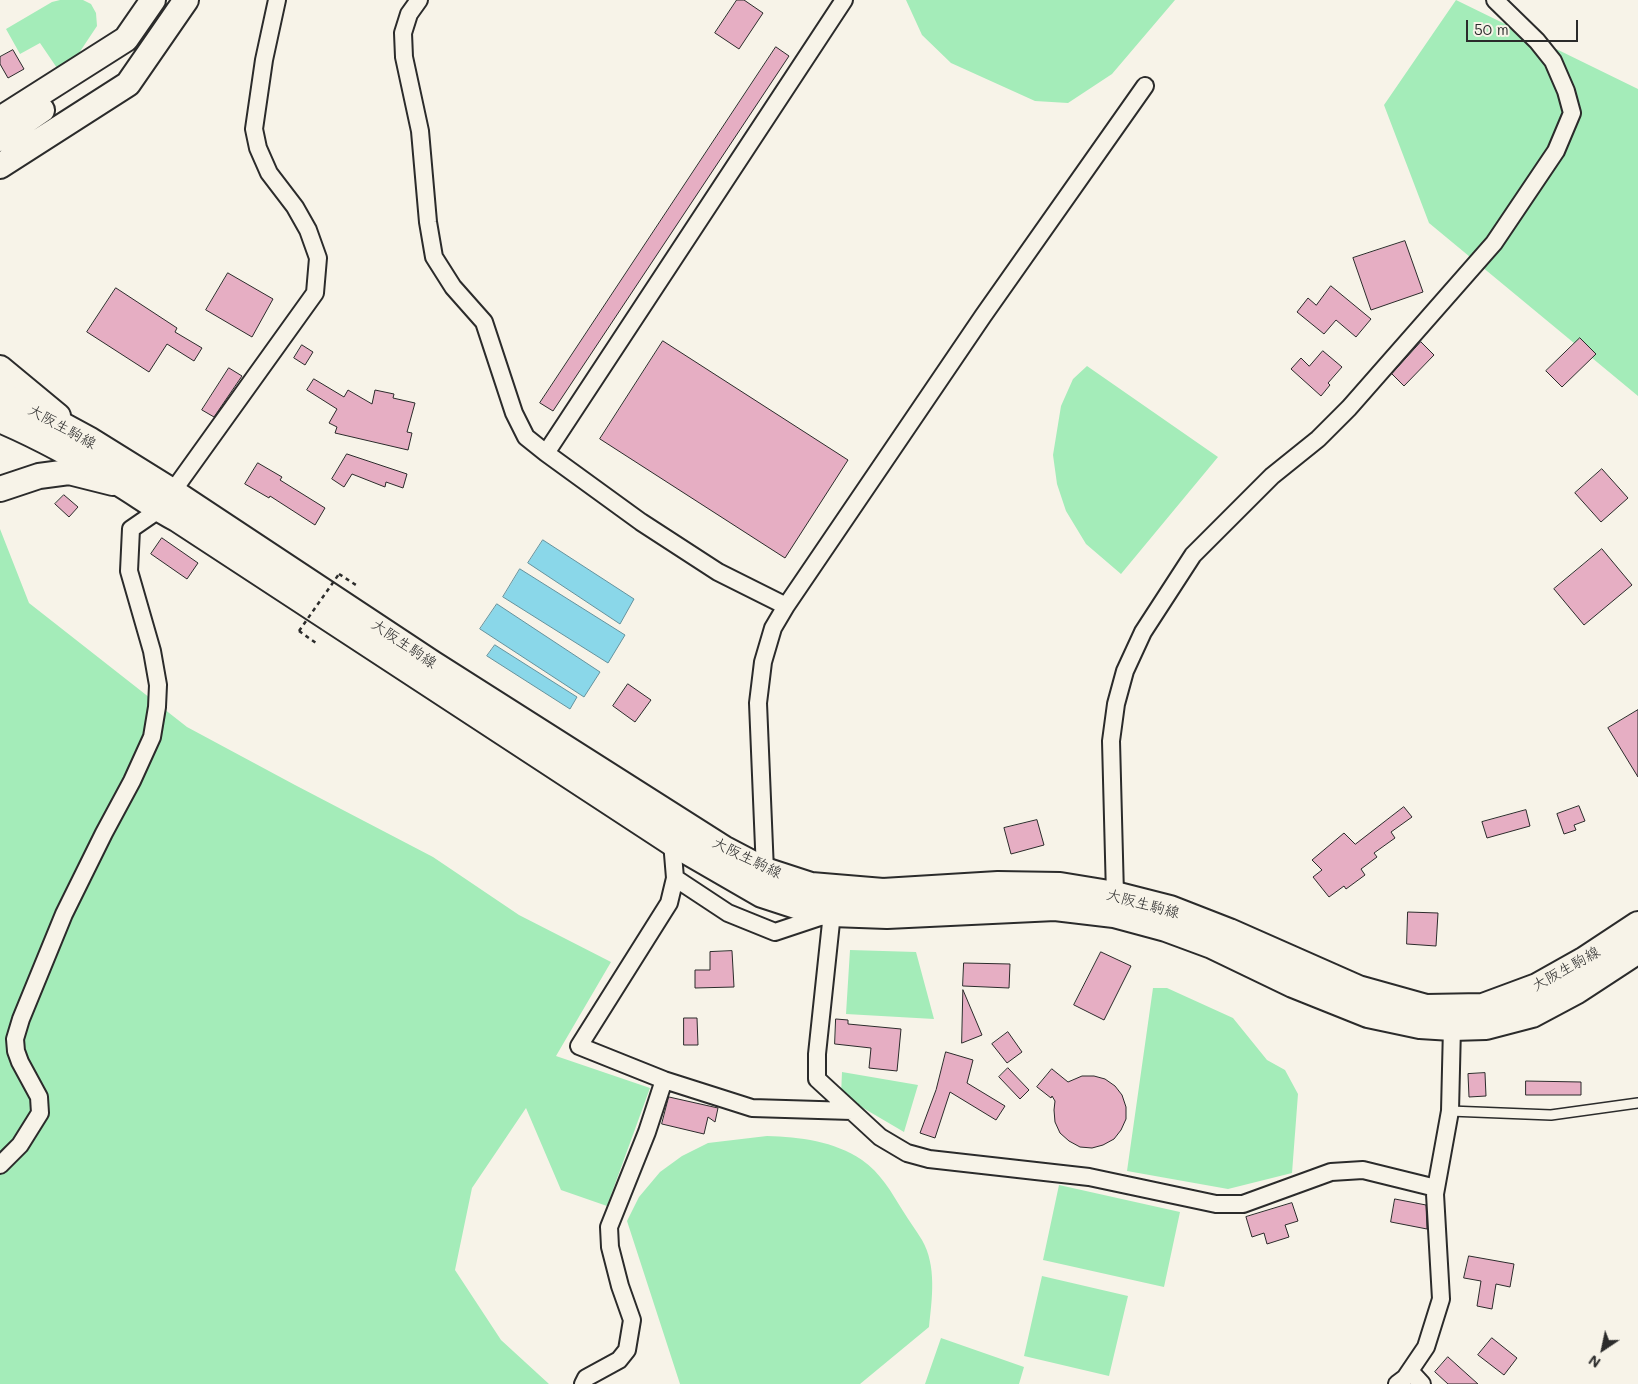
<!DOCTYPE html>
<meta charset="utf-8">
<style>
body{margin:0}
#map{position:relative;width:1638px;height:1384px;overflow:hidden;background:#f7f3e8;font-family:Mali,sans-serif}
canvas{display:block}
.north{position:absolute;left:1578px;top:1324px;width:50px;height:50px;-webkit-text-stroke:4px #f7f3e8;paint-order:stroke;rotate:214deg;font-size:14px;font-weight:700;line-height:20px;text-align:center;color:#2b2b2b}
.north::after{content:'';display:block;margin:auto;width:18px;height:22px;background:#2b2b2b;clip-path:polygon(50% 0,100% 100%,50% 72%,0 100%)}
.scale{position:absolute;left:1466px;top:20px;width:112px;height:22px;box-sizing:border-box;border:2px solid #2b2b2b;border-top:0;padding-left:6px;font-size:15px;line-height:18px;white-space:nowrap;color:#2b2b2b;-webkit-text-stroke:4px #f7f3e8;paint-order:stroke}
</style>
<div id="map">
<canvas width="1638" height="1384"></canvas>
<div class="north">N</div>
<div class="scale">50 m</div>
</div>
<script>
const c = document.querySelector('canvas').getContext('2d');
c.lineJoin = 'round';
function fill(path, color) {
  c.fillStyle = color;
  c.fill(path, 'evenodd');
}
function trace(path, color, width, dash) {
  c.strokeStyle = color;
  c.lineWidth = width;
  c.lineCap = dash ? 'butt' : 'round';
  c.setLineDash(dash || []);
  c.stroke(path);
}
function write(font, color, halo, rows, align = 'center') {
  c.font = font + ' Mali,"Klee One",sans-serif';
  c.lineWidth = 4;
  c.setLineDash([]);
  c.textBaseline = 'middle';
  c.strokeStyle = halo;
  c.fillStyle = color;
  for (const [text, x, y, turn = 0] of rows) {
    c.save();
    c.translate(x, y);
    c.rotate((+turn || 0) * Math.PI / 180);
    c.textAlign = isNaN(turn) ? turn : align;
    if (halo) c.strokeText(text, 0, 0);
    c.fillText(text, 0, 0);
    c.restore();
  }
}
fill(new Path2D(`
 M60,0h23l8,4 5,9 1,13 -20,30 -20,12 -17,-25 -20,11 -14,-25 46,-27z
 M906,0h269l-63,74 -44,29 -33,-2 -84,-38 -29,-28z
 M1456,0l182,89v307l-209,-173 -45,-118z
 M1087,366l131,91 -97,117 -35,-30 -20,-33 -9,-27 -4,-29 8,-49 12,-27z
 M0,529l29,74 158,124 108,58 138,72 86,58 92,47 -55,94 94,32 -43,118 -46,-16 -35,-82 -54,80 -17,82 46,70 48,44h-549z
 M850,950l66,2 18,67 -88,-5z
 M1153,988h14l66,30 34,42 18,10 13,24 -6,79 -64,16 -101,-18z
 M842,1072l76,13 -14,47 -63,-37z
 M767,1136c33,1 67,5 95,24 18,12 30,33 41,51 6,10 13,19 19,29 15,26 10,59 7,87l-69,57h-180l-53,-163 12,-24 21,-25 22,-16 26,-13z
 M1059,1185l121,27 -16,75 -121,-27z
 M1042,1276l86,20 -19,80 -85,-20z
 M941,1338l83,29 -5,17h-94z`), '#a4ecb9');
const water = new Path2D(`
 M543,540l91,59 -14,25 -92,-61z
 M520,569l105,66 -17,28 -105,-66z
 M497,604l103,68 -16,25 -104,-68z
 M495,645l82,52 -7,12 -83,-53z`);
fill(water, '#8ad7e9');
trace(water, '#64929d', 1);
const building = new Path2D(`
 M737,0h7l19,13 -24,36 -24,-16z
 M776,47l13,9 -236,355 -13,-8z
 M13,50l11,19 -16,9 -8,-14v-7z
 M1405,241l18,51 -52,18 -18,-52z
 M228,273l45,26 -21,38 -46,-27z
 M1331,286l40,33 -15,18 -20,-17 -12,14 -27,-22 11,-14 8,7z
 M116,288l61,40 -2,4 27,16 -8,13 -27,-17 -18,28 -62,-40z
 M1580,338l16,16 -34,33 -16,-16z
 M663,341l185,119 -63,98 -185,-119z
 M1421,342l13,13 -30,31 -12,-12z
 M302,345l11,7 -8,13 -11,-7z
 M1323,351l19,16 -14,16 2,2 -9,11 -30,-27 10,-11 8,8z
 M229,368l13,8 -28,41 -12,-7z
 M314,379l30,18 4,-7 24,14 3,-14 19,4 -1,4 22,5 -8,29 5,1 -4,17 -73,-17 2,-6 -8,-4 8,-14 -30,-19z
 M347,454l60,20 -4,14 -17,-6 -1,5 -33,-13 -8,13 -12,-8z
 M258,463l24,14 -2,3 45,28 -10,17 -45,-29 -1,2 -24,-14z
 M1602,469l26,29 -27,24 -26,-29z
 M64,495l14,12 -9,10 -14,-13z
 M162,538l36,25 -11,16 -36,-25z
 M1602,549l30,36 -48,40 -30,-36z
 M628,684l23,16 -16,22 -22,-16z
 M1638,710v67l-30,-49z
 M1579,806l6,15 -11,4 2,5 -12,4 -7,-20z
 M1404,807l8,10 -21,15 4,6 -21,15 3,4 -16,12 4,6 -19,14 -2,-3 -15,11 -16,-20 9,-7 -10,-10 32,-27 11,11z
 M1526,810l4,16 -43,12 -5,-16z
 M1037,820l7,25 -33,9 -7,-26z
 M1408,912l30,1 -2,33 -29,-2z
 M732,951l2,36 -39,1v-18h15v-18z
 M1101,952l30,14 -27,54 -30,-15z
 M964,963l46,1 -1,24 -46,-2z
 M963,990l19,45 -20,8z
 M684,1018h13l1,27h-14z
 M836,1019l12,1v4l53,5 -4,42 -28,-3 2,-20 -36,-4z
 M1008,1032l14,20 -15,11 -15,-19z
 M946,1052l27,8 -6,23 38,23 -9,14 -46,-28 -15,46 -15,-5 16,-43z
 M1008,1068l21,22 -9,9 -21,-22z
 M1052,1069l16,13 14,-6h12l11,3 10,7 7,9 4,12v12l-5,11 -7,9 -11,6 -11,3 -12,-1 -11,-6 -9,-8 -5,-11 -1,-12 1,-9 -3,-5 -1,2 -14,-11z
 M1485,1073l1,23 -17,1 -1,-23z
 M1526,1081l55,1v13h-55z
 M669,1097l49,11 -3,14 -7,-5 -4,17 -42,-10z
 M1395,1199l31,6 1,24 -36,-7z
 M1292,1203l6,18 -13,4 4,12 -22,7 -3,-11 -12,4 -6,-20z
 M1469,1256l45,8 -4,23 -14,-3 -4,25 -15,-3 4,-25 -17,-3z
 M1492,1338l25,20 -13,17 -26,-20z
 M1448,1357l30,27h-30l-13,-12z`);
fill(building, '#e6aec3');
trace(building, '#2b2b2b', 1);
const lane = new Path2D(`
 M1450,1111l101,4 87,-12`);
const street = new Path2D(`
 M419,0l-10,14 -6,19 1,24 16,74 8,91 6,35 19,30 31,35 30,91 12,24 20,16 95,69 77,50 68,34
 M546,453l298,-453
 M672,842l3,36 -6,25 -90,143 85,34 88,28 100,3
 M765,871l-7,-168 5,-41 10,-34 13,-22 197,-290 162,-230
 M675,878l53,35 47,19 57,-19 -15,141v25l63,58 27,16 22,6 160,18 127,27h27l88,-32 32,-2 73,18
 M1115,895l-4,-154 5,-37 9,-33 18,-39 50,-77 79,-79 46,-37 31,-31 145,-165 62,-92 16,-38 -6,-22 -13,-30 -16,-20 -42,-41
 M0,1165l20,-20 20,-32 -1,-16 -19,-35 -4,-11 -1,-12 6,-20 43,-105 40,-81 28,-52 20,-44 5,-30 1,-22 -6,-34 -23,-80 2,-42 29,-20 155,-216 3,-35 -10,-28 -13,-23 -26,-34 -11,-25 -4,-19 10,-69 13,-60
 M1410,1371l12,13
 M583,1384l3,-6 33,-18 8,-10 5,-30 -12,-34 -10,-39 -1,-20 38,-95 17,-52
 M1397,1384l8,-6 21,-31 15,-48 -6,-105 15,-83 2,-84`);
const secondary = new Path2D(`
 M0,119l126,-80 27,-39
 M0,139l42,-29
 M0,166l128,-82 58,-84
 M0,368l58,48
 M0,489l39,-13 30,-4 44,11`);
const primary = new Path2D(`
 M0,395l31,14 59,32 82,51 260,172 291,185 42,22 46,15 72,6 115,-7 62,1 55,9 55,14 59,23 129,57 68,19 57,-1 54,-20 48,-27 53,-35
 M0,419c40,17 78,38 115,61 21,12 40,27 62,38l495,324 90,52 49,16 21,3 55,2 168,-8 59,7 52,14 46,17 81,39 75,30 52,11 32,2 34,-1 46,-12 45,-24 61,-40`);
trace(lane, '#2b2b2b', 12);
trace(street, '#2b2b2b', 20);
trace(secondary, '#2b2b2b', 28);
trace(primary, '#2b2b2b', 30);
trace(new Path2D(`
 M339,574l17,11
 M299,631l17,12`), '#2b2b2b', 2.5, [4, 4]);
trace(lane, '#f7f3e8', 9);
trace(street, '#f7f3e8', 16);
trace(secondary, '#f7f3e8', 24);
trace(primary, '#f7f3e8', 26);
trace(new Path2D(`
 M299,631l40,-57`), '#2b2b2b', 2.5, [4, 4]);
write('15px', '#2b2b2b', '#f7f3e8', [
 ["大阪生駒線",62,427,29],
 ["大阪生駒線",404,644,34],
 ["大阪生駒線",747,858,26],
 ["大阪生駒線",1143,904,15],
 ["大阪生駒線",1566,969,-29]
]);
</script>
